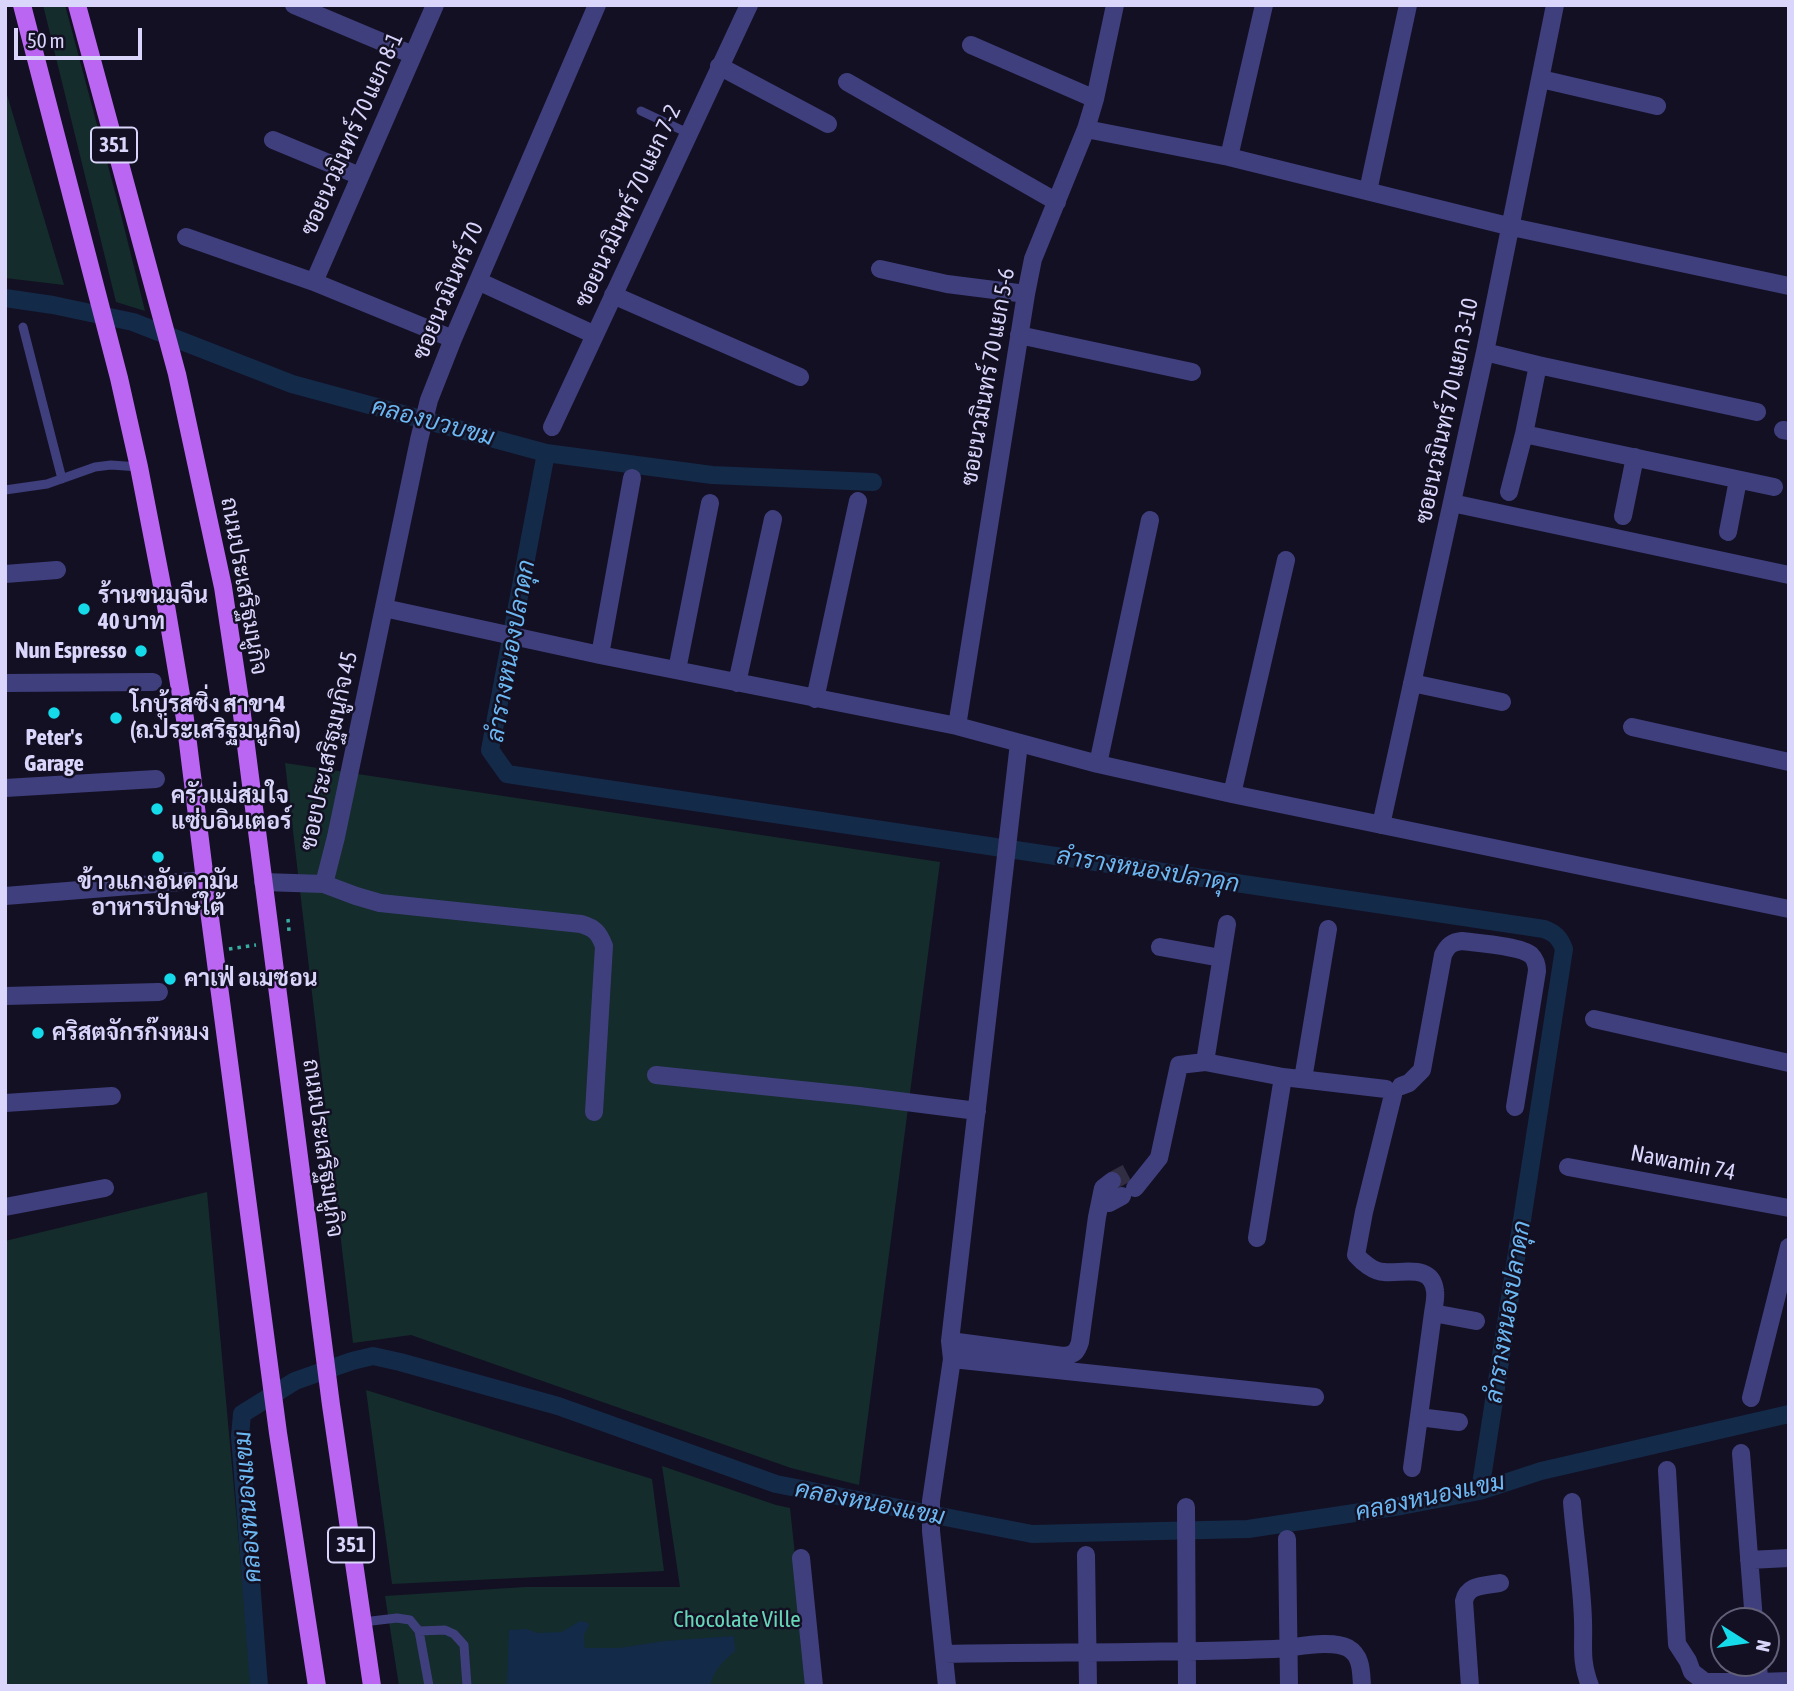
<!DOCTYPE html>
<meta charset="utf-8">
<style>
body{margin:0}
#map{position:relative;width:1794px;height:1691px;overflow:hidden;background:#131023;font-family:"Asap Condensed",sans-serif}
canvas{display:block}
.frame{position:absolute;inset:0;border:7px solid #d9d5fb;pointer-events:none}
.north{position:absolute;left:1710px;top:1607px;width:70px;height:70px;box-sizing:border-box;background:#131023;border:2px solid #625f79;border-radius:50%;rotate:102deg;font-size:19px;font-weight:700;line-height:28px;text-align:center;color:#d9d5fb}
.north::after{content:'';display:block;margin:auto;width:24px;height:32px;background:#14dae9;clip-path:polygon(50% 0,100% 100%,50% 72%,0 100%)}
.scale{position:absolute;left:14px;top:28px;width:128px;height:32px;box-sizing:border-box;border:4px solid #d9d5fb;border-top:0;padding-left:9px;font-size:21px;line-height:24px;white-space:nowrap;color:#d9d5fb;-webkit-text-stroke:5px #131023;paint-order:stroke}
</style>
<div id="map">
<canvas width="1794" height="1691"></canvas>
<div class="frame"></div>
<div class="north">N</div>
<div class="scale">50 m</div>
</div>
<script>
const c = document.querySelector('canvas').getContext('2d');
c.lineJoin = 'round';
function fill(path, color) {
  c.fillStyle = color;
  c.fill(path, 'evenodd');
}
function trace(path, color, width, dash) {
  c.strokeStyle = color;
  c.lineWidth = width;
  c.lineCap = dash ? 'butt' : 'round';
  c.setLineDash(dash || []);
  c.stroke(path);
}
function write(font, color, halo, rows, align = 'center') {
  c.font = font + ' "Asap Condensed",Sarabun,sans-serif';
  c.lineWidth = 5;
  c.setLineDash([]);
  c.textBaseline = 'middle';
  c.strokeStyle = halo;
  c.fillStyle = color;
  for (const [text, x, y, turn = 0] of rows) {
    c.save();
    c.translate(x, y);
    c.rotate((+turn || 0) * Math.PI / 180);
    c.textAlign = isNaN(turn) ? turn : align;
    if (halo) c.strokeText(text, 0, 0);
    c.fillText(text, 0, 0);
    c.restore();
  }
}
fill(new Path2D(`
 M43,5h22l54,202 26,104 -29,-9z
 M5,88l59,197 -59,-7z
 M285,763l655,99 -81,623 -68,-17 -380,-133 -58,8z
 M207,1192l45,494h-247v-445z
 M366,1390l286,89 12,92 -272,13z
 M662,1466l114,39 14,3 19,178h-410l-14,-90 140,-9h155z`), '#142c2b');
fill(new Path2D(`
 M580,1621l6,1 3,3 -5,10 1,13h35l44,-7 70,-5 1,15c-11,9 -22,20 -25,35h-203l2,-56 18,-1 10,4 25,-1z`), '#142a49');
trace(new Path2D(`
 M5,298l48,7 80,17 159,62 254,69 166,22 161,7
 M546,453l-56,297 17,24 1037,155c11,4 16,9 20,20l-84,542
 M259,1686l-19,-250 2,-22 53,-33 57,-20 21,-5 27,6 158,44 218,78 256,50 216,-5 153,-23 79,-15 61,-20 248,-57`), '#142a49', 18);
trace(new Path2D(`
 M1112,1181l15,-8`), '#312e43', 18, [18, 9]);
trace(new Path2D(`
 M288,919l1,12
 M229,949l27,-4`), '#39aca2', 3.5, [3.5, 5]);
trace(new Path2D(`
 M641,111l47,22
 M23,327l39,152
 M5,490l42,-6 48,-17 16,-2 28,2
 M363,1622l34,-4 13,2 9,11 10,55
 M419,1631l26,-1 9,4 10,11 3,41`), '#403f7e', 9);
trace(new Path2D(`
 M294,5l119,50
 M971,45l124,54
 M719,66l109,58
 M1541,79l116,27
 M847,82l210,120
 M1086,129l143,28 283,70 277,59
 M273,140l87,36
 M1229,157l35,-152
 M1368,191l40,-186
 M186,237l128,45 139,57
 M880,269l67,15 79,10
 M478,281l117,54
 M314,282l121,-277
 M613,295l187,82
 M1019,335l173,37
 M1485,352l53,13
 M552,427l197,-422
 M1783,430l6,1
 M1524,434l250,53
 M1509,492l15,-58 14,-69 219,47
 M1452,503l337,72
 M1623,516l12,-59
 M1728,532l10,-52
 M5,574l52,-4
 M384,608l216,47 357,71 141,38 134,30 557,115
 M600,655l32,-177
 M677,670l33,-167
 M5,683l148,-1
 M737,683l36,-164
 M1412,683l90,19
 M815,699l43,-198
 M957,726l69,-432 7,-35 53,-130 9,-30 20,-94
 M1632,727l157,35
 M1098,764l52,-244
 M5,788l151,-9
 M1232,794l54,-234
 M1381,825l104,-473 70,-347
 M263,882l61,2 32,12 24,7 201,21c14,4 18,9 23,22l-10,166
 M324,884l12,-47 83,-397 10,-40 24,-61 144,-334
 M5,896l200,-16
 M1160,947l61,11
 M5,996l154,-4
 M1594,1019l195,44
 M1205,1062l22,-138
 M656,1075l203,21 118,15
 M1303,1079l25,-150
 M1401,1086l8,-3 13,-13 21,-115c5,-10 9,-13 19,-14 15,2 59,5 69,14 5,5 6,10 6,16l-22,136
 M1393,1095l-29,117 -8,43c6,7 18,17 28,17 19,2 48,-9 51,19 1,7 -1,15 -2,22l-21,155
 M5,1103l107,-7
 M1568,1167l221,41
 M1135,1188l24,-30 20,-93 26,-3 78,15 103,12
 M1101,1203h8l13,-7
 M5,1207l100,-19
 M1257,1238l26,-161
 M1433,1313l43,8
 M950,1341l113,15c11,-1 14,-4 17,-14l17,-125 6,-29 9,-7
 M952,1359l363,38
 M1751,1398l38,-151
 M1419,1417l40,5
 M1741,1453l13,168
 M1667,1470l10,174 11,17 4,11 13,10h54l30,-1
 M1572,1502c3,39 10,80 11,119 1,27 -3,38 7,65
 M1186,1507l1,179
 M1287,1539l2,147
 M1086,1555l2,131
 M801,1558l13,128
 M1749,1560l40,-2
 M944,1654c110,-2 220,-1 330,-5 21,-1 56,-10 74,-1 14,8 13,24 14,38
 M1758,1663l1,19
 M947,1686l-16,-155v-30l21,-142 -2,-18 69,-598
 M1470,1686l-6,-85c4,-17 20,-15 36,-18`), '#403f7e', 18);
trace(new Path2D(`
 M22,5l97,373 20,89 27,139 19,113 20,161 73,553 39,253
 M77,5l100,369 46,213 18,120 90,698 41,281`), '#ba66f2', 18);
for (const [x, y, r, color] of [
 [84,609,7,"#14dae9"],
 [141,651,7,"#14dae9"],
 [54,713,7,"#14dae9"],
 [116,718,7,"#14dae9"],
 [157,809,7,"#14dae9"],
 [158,857,7,"#14dae9"],
 [170,979,7,"#14dae9"],
 [38,1033,7,"#14dae9"]
]) {
  const dot = new Path2D();
  dot.arc(x, y, r, 0, 2 * Math.PI);
  c.fillStyle = color;
  c.fill(dot);
  trace(dot, '#131023', 2.5);
}
for (const [x, y, w] of [
 [114,145,46],
 [351,1545,46]
]) {
  const box = new Path2D();
  box.roundRect(x - w / 2, y - 17.5, w, 35, 5);
  c.fillStyle = '#131023';
  c.fill(box);
  trace(box, '#d9d5fb', 2);
}
write('bold 21px', '#d9d5fb', null, [
 ["351",114,145],
 ["351",351,1545]
]);
write('23px', '#d9d5fb', '#131023', [
 ["ซอยนวมินทร์ 70 แยก 8-1",352,134,-66],
 ["ซอยนวมินทร์ 70 แยก 7-2",628,206,-65],
 ["ซอยนวมินทร์ 70",448,291,-67],
 ["ซอยนวมินทร์ 70 แยก 5-6",988,377,-80],
 ["ซอยนวมินทร์ 70 แยก 3-10",1447,411,-78],
 ["ถนนประเสริฐมนูกิจ",244,586,80],
 ["ซอยประเสริฐมนูกิจ 45",329,751,-78],
 ["ถนนประเสริฐมนูกิจ",323,1148,82],
 ["Nawamin 74",1683,1163,11]
]);
write('bold 23px', '#d9d5fb', '#131023', [
 ["ร้านขนมจีน",98,596],
 ["40 บาท",98,622],
 ["Nun Espresso",127,651,"right"],
 ["โกบู้รสซิ่ง สาขา4",130,705],
 ["(ถ.ประเสริฐมนูกิจ)",130,731],
 ["Peter's",54,738,"center"],
 ["Garage",54,764,"center"],
 ["ครัวแม่สมใจ",171,796],
 ["แซ่บอินเตอร์",171,822],
 ["ข้าวแกงอันดามัน",158,882,"center"],
 ["อาหารปักษ์ใต้",158,908,"center"],
 ["คาเฟ่ อเมซอน",184,979],
 ["คริสตจักรก๊งหมง",52,1033]
], 'left');
write('23px', '#67d6b7', '#131023', [
 ["Chocolate Ville",737,1620]
]);
write('italic 24px', '#6cb8f3', '#131023', [
 ["คลองบวบขม",433,422,15],
 ["ลำรางหนองปลาดุก",511,651,-80],
 ["ลำรางหนองปลาดุก",1148,870,9],
 ["ลำรางหนองปลาดุก",1508,1312,-81],
 ["คลองหนองแขม",1430,1497,-12],
 ["คลองหนองแขม",870,1503,11],
 ["คลองหนองแขม",248,1507,-94]
]);
</script>
